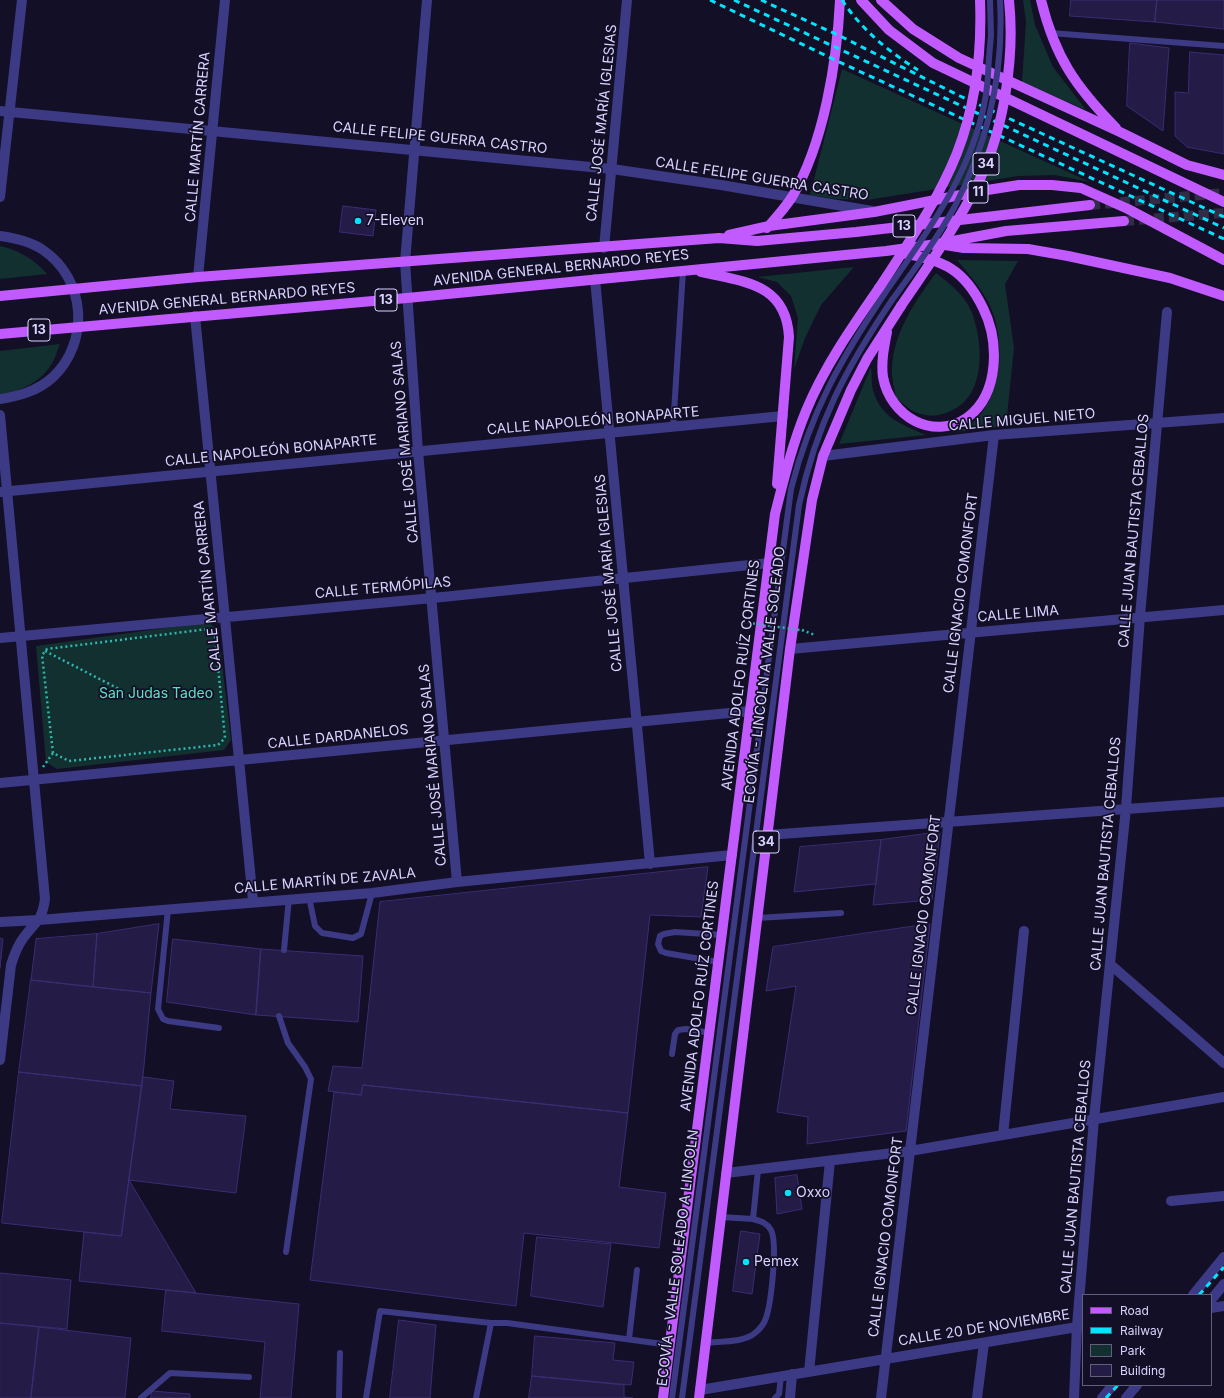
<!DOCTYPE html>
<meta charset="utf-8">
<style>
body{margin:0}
#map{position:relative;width:1224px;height:1398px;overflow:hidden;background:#130f26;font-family:Inter,sans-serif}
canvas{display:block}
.legend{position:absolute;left:1082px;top:1294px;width:130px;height:92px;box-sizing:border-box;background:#130f26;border:1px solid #625e7d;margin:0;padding:5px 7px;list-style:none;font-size:12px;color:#d9d4ff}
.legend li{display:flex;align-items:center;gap:8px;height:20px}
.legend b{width:20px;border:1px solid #625e7d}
</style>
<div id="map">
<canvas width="1224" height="1398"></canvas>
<ul class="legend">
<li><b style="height:5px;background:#c25bff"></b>Road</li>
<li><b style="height:5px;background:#00e5ff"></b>Railway</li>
<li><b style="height:11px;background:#12302f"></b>Park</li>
<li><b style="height:11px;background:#241b47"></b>Building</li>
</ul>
</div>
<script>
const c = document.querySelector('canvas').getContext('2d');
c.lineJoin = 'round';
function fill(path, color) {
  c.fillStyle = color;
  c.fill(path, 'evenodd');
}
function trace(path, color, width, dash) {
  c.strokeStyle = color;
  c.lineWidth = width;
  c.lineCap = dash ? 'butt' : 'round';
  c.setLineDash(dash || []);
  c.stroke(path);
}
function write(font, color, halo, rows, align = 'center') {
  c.font = font + ' Inter,sans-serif';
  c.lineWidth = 3.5;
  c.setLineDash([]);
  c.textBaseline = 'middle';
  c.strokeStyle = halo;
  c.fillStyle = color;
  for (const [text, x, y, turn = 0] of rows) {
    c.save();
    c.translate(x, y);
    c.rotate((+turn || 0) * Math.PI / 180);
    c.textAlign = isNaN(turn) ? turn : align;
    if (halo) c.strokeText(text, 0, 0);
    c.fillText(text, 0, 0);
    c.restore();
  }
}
fill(new Path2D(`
 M1023,0h7l5,25 18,42 33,43 -64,-28 4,-60z
 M842,69l248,113 -35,-7 -37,1 -151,24 -30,-1 -27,-4z
 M0,246c19,4 35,14 47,28l-47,5z
 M957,260l61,1 -13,23 9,64 -8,78 -66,8c6,-1 15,-1 21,-4 40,-20 45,-79 32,-117 -7,-20 -23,-37 -36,-53z
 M854,267l-33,38 -16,33 -11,31 4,-51 -7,-22 -14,-14 -20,-5z
 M936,273c14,11 29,22 36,40 12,32 14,86 -24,99 -11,5 -23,5 -35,-1 -6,-3 -11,-9 -17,-13 -1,-8 -4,-17 -4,-25 -1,-37 23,-72 44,-100z
 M60,344c-3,7 -5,15 -9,21 -9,16 -33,28 -51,29v-43z
 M871,367c1,8 0,18 3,26 7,24 30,33 52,42l-87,9z
 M207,622l11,7 13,111 -7,10 -167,19 -11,-7 -10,-116z`), '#12302f');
const building = new Path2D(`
 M1071,0h86l-2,22 -85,-6z
 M1157,0h67v29l-69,-7z
 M1130,43l39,5 -6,83 -36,-25z
 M1190,52l34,3v99l-37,-7 -12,-11v-44l13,1z
 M343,206l33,4 -3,26 -33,-4z
 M940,832l-8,68 -59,5 8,-65z
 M881,840l-5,44 -82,8 6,-45z
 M708,867l-7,50 -51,-2 -22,198 -265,-28 -2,10 -33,-4 5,-25 29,2 18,-166z
 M159,924l-8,69 -58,-6 4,-53z
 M930,924l-24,207 -99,13 1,-27 -31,-5 19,-126 -30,5 7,-44z
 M97,934l-4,53 -62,-7 5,-41z
 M0,938l3,1 -3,29z
 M173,939l88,10 -5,66 -89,-13z
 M261,949l102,7 -5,66 -102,-7z
 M31,980l120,13 -9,93 -123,-14z
 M19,1072l123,14 -21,150 -119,-13z
 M143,1077l31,4 -4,28 76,7 -10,77 -107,-13z
 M363,1085l265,28 -9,74 47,6 -7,55 -135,-15 -8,73 -206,-26 24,-188 27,3z
 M797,1175l5,34 -25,5 -2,-36z
 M129,1180l67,113 -117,-12 5,-49 37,4z
 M741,1231l19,3 -8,60 -19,-3z
 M537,1237l74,7 -8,63 -72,-11z
 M0,1273l71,7 -4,49 -67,-6z
 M166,1290l133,14 -8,94h-31l5,-56 -103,-11z
 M399,1320l37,5 -6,73h-40z
 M0,1323l39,4 -8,71h-31z
 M39,1327l92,11 -6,60h-94z
 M535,1336l80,7 -2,17 21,2 -3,23 -99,-9z
 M532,1376l92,9v12l9,1h-104z
 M152,1391l38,3v4h-39z`);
fill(building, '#241b47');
trace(building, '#3b2d73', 1);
trace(new Path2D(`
 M1090,205l134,-12
 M1124,221l100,-8`), '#312d47', 10, [10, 5]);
trace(new Path2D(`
 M743,622l5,-27h6
 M208,629l7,7 10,102 -7,7 -149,16 -16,-8 -11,-98 5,-6z
 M802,630l13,5
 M45,651l76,39
 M43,767l10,-14`), '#2fb8b0', 2.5, [2, 3]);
trace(new Path2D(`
 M1050,33l174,13
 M989,58l2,-23 -1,-35
 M673,428l10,-157
 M309,897l6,29 7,7 31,5 8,-4 11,-41
 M168,909l-10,100 5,10 5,2 51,7
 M757,918l84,-5
 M284,950l5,-52
 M718,962l-52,-9 -5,-2 -3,-7 2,-8 4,-2 11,-2 47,3
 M279,1016l9,27 17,24 6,12 -25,173
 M672,1054l3,-20 3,-4 8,-1 24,4
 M721,1217l32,2 5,-49
 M629,1339l8,-69
 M705,1343c16,-2 38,0 50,-10 5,-4 9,-9 11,-15 5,-15 12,-74 5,-88 -4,-7 -10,-9 -18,-11
 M141,1398l29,-25 79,4
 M339,1398l1,-45
 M366,1398l14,-87 111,12
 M476,1398l15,-75h16l163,22
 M672,1398l119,-909c20,-78 50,-130 94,-196
 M682,1398l117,-893c18,-83 46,-135 93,-205
 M775,1398l4,-4 2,-18`), '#3d3a85', 6);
trace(new Path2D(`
 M427,0l-22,262 13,189 39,431
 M0,111l612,58 109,16 151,26
 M0,197l22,-197
 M0,236c15,2 30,5 43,14 43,29 47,92 10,127 -15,14 -34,19 -53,22
 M604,248l23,-248
 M595,279l55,585
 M195,316l58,585
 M0,415l45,484c-3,22 -9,22 -21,38 -6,8 -10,18 -13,28l-11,95
 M823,456l171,-21 230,-17
 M0,492l783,-76
 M0,638l433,-40 336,-35
 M790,649l434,-39
 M0,783l750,-72
 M767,835l457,-33
 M0,922l39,-2 333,-27 85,-11 275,-27
 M1111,965l113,98
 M1003,1135l21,-204
 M726,1173l184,-22 314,-54
 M1171,1201l53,-5
 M1211,1308l13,-2
 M809,1372l21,-211
 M700,1390l383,-64
 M790,1398l2,-24
 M881,1398l113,-963
 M977,1398l7,-55
 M1074,1398l3,-72 17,-207 32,-311 14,-192 27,-304`), '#3d3a85', 10);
trace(new Path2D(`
 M198,277l27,-277
 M1193,1295l31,-38
 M1211,1300l13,-16
 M1102,1398l11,-13
 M1126,1398l11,-13`), '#3d3a85', 10);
trace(new Path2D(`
 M861,0l28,30 44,33 291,139
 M881,0l32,29 46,29 161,74 67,33 37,10
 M1041,0c14,57 34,86 75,128
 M767,228c9,-10 18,-20 25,-31 32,-54 45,-135 48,-197
 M729,235l40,-9 105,-14 107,-21 38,-6h33l29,3 47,21 96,51
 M945,245l19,3 64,1 40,7 102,22 54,18
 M701,272c43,10 85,11 88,65l-12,147
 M0,296l198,-19 521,-39 38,3 99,-9 234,-27
 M887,332c-3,15 -6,30 -4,45 7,39 50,65 85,40 32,-24 31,-77 15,-109 -19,-39 -40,-48 -81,-55
 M0,334l407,-36 479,-47 51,-7 69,-13 118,-10
 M663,1398l112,-884c9,-35 17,-69 31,-103 18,-44 46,-84 73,-123
 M699,1398l91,-749 22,-149 11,-44 28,-66 16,-31 34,-53`), '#c25bff', 10);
trace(new Path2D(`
 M710,0l125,60 389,179
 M734,0l490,228
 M761,0l77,35 122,61 264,121
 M842,0c19,29 47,52 76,70
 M1199,1295l25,-28
 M1106,1398l12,-13`), '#00e5ff', 3, [6, 5]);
trace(new Path2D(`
 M743,622l57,8`), '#2fb8b0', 2.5, [2, 3]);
trace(new Path2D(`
 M885,293c41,-59 87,-120 100,-193 3,-14 3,-28 4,-42
 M892,300c22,-30 45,-61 63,-94 33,-64 49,-133 45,-206`), '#3d3a85', 6);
trace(new Path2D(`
 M879,288c28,-43 59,-87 78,-135 19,-49 25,-101 23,-153
 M901,306c28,-41 57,-82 79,-127 24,-51 35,-122 29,-179`), '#c25bff', 10);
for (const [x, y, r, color] of [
 [358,221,4,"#00e5ff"],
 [788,1193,4,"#00e5ff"],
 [746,1262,4,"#00e5ff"]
]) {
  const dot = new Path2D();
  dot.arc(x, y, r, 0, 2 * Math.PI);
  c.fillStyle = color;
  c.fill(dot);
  trace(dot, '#130f26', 1.5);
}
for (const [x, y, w] of [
 [986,164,26],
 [978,192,20],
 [904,226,22],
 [386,300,22],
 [39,330,22],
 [766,842,26]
]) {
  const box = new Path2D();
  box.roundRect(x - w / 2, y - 11, w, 22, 3);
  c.fillStyle = '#130f26';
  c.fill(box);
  trace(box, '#d9d4ff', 1);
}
write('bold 13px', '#d9d4ff', null, [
 ["34",986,164],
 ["11",978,192],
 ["13",904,226],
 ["13",386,300],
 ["13",39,330],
 ["34",766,842]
]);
write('14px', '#d9d4ff', '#130f26', [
 ["CALLE JOSÉ MARÍA IGLESIAS",602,123,-84],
 ["CALLE MARTÍN CARRERA",198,137,-85],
 ["CALLE FELIPE GUERRA CASTRO",440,138,6],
 ["CALLE FELIPE GUERRA CASTRO",762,179,9],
 ["AVENIDA GENERAL BERNARDO REYES",561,268,-6],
 ["AVENIDA GENERAL BERNARDO REYES",227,299,-5],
 ["CALLE MIGUEL NIETO",1022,420,-5],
 ["CALLE NAPOLEÓN BONAPARTE",593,421,-5],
 ["CALLE JOSÉ MARIANO SALAS",405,442,-95],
 ["CALLE NAPOLEÓN BONAPARTE",271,451,-6],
 ["CALLE JUAN BAUTISTA CEBALLOS",1134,531,-85],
 ["CALLE JOSÉ MARÍA IGLESIAS",609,573,-95],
 ["CALLE MARTÍN CARRERA",208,586,-96],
 ["CALLE TERMÓPILAS",383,588,-5],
 ["CALLE IGNACIO COMONFORT",961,593,-83],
 ["CALLE LIMA",1018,614,-5],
 ["AVENIDA ADOLFO RUÍZ CORTINES",741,675,-83],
 ["ECOVÍA - LINCOLN A VALLE SOLEADO",765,675,-83],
 ["CALLE DARDANELOS",338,737,-6],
 ["CALLE JOSÉ MARIANO SALAS",433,765,-95],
 ["CALLE JUAN BAUTISTA CEBALLOS",1106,854,-85],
 ["CALLE MARTÍN DE ZAVALA",325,881,-5],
 ["CALLE IGNACIO COMONFORT",924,915,-83],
 ["AVENIDA ADOLFO RUÍZ CORTINES",700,996,-83],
 ["CALLE JUAN BAUTISTA CEBALLOS",1076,1177,-85],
 ["CALLE IGNACIO COMONFORT",886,1237,-83],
 ["ECOVÍA - VALLE SOLEADO A LINCOLN",678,1258,-83],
 ["CALLE 20 DE NOVIEMBRE",984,1328,-9]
]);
write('14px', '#d9d4ff', '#130f26', [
 ["7-Eleven",366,221],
 ["Oxxo",796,1193],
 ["Pemex",754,1262]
], 'left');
write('14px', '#5fe0c0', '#130f26', [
 ["San Judas Tadeo",156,694]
]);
</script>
